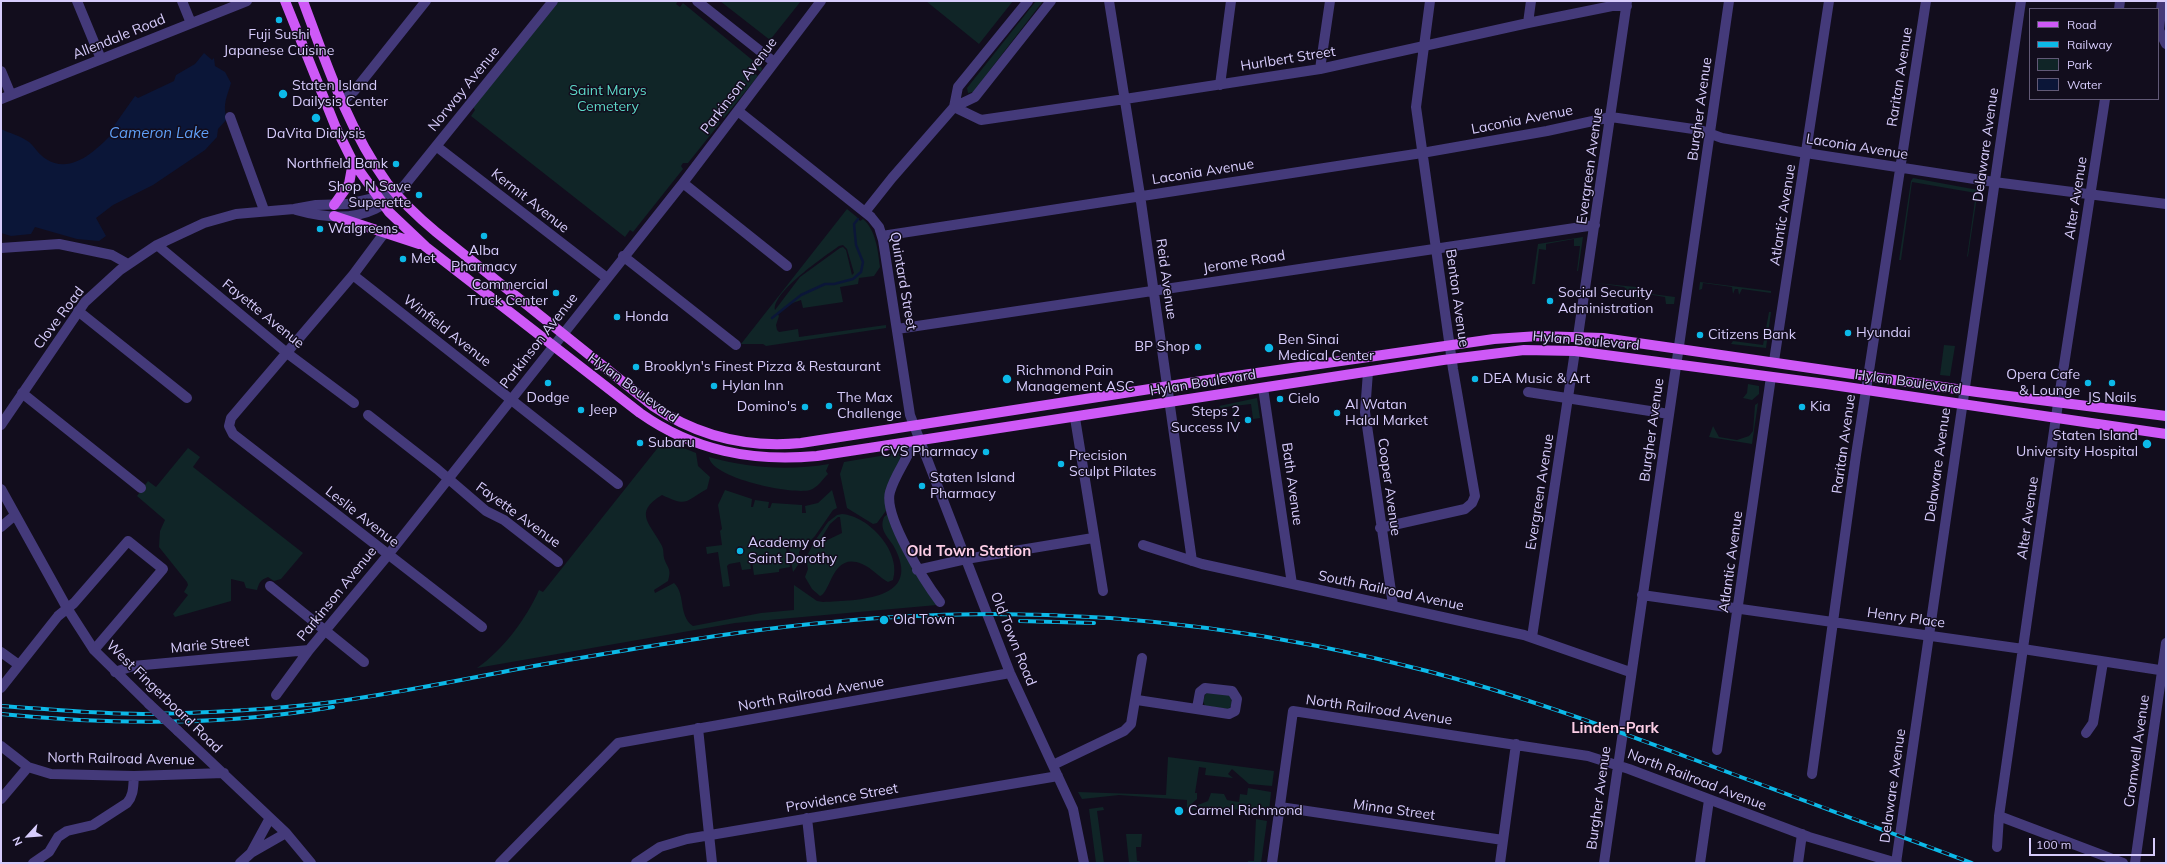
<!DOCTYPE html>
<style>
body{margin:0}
#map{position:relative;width:2167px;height:864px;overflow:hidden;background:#120d1d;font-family:Mulish,sans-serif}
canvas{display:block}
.frame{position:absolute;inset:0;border:2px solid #d7ccfc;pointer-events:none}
.legend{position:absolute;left:2029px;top:8px;width:130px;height:92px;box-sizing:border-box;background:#120d1d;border:1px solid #615976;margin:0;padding:5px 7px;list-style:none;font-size:12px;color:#d7ccfc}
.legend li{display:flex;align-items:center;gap:8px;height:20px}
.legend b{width:20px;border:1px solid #615976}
.north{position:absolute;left:8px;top:816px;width:40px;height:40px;-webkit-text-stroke:3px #120d1d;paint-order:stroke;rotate:244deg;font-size:11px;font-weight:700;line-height:16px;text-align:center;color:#d7ccfc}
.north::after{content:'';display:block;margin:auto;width:14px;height:18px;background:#d7ccfc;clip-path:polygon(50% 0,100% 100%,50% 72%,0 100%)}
.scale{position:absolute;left:2029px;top:838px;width:126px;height:18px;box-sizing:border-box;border:2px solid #d7ccfc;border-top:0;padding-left:5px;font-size:12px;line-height:14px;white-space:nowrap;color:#d7ccfc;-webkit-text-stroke:3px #120d1d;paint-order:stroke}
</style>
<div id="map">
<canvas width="2167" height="864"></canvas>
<div class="frame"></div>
<ul class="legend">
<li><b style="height:5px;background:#ce59f7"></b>Road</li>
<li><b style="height:5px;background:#0cb9e8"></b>Railway</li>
<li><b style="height:11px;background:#102527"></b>Park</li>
<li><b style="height:11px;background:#0b1638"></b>Water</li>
</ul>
<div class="north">N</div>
<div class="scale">100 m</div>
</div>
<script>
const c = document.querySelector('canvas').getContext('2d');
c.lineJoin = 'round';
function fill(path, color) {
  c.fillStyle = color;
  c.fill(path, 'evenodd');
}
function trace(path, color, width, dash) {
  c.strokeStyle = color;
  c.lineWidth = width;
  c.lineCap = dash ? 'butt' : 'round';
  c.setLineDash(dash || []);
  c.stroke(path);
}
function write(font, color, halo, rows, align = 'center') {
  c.font = font + ' Mulish,sans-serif';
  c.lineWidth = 3;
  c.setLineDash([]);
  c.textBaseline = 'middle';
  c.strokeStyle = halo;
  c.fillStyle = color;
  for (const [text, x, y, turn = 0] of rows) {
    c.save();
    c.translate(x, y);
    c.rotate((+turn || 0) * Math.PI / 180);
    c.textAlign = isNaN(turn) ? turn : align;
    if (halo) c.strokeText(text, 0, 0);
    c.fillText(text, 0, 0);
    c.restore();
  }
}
fill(new Path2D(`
 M554,1h124l-2,3 4,3 3,-4 79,65 -1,4 -4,-3 -3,4 4,3 -34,42 -4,-2 -2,4 2,3 -32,40h-5l-2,3 2,3 -50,63 -3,-2 -5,7 -154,-121 4,-6 -2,-3z
 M720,1h81l-31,39z
 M926,1h87l-34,43z
 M1036,1h7l-70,91 -5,1 -1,-5z
 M1913,178l65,12 -10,66 -1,1 9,-64 -64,-11 -11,78h-2l12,-79z
 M847,209l11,9 2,3 3,-2c13,11 15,32 17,48l-6,9 -15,2 -1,6 -18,3 3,15 -40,6 -2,-8 -11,4 -13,9 2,3 -3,9 1,5 2,2 19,-3 1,8 87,-12v3l-120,18 -3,-2h-22zM843,245l4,4 7,24 -2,2 -6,-25 -3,-3 -3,1 -40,29 -25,33c-3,-18 50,-54 64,-64z
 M1583,237l-5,34h-1l3,-25h-6v-7l-28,5v6l-7,-1 -4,35h-3l6,-40z
 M1700,282l71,9v2l-29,-4 -3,6 -1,-6h-3l-2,5 -1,-7 -29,-4 -1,6 -3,1z
 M1596,283l40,4v5l39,5 -1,7h-8l-1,-7 -25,-4 -3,6 -13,-12z
 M1769,312h2l-5,36 -35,-4 2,-3 30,4z
 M1944,345l11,1 -5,30 -10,-1z
 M1748,384l11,2v8l-7,6 -9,-2 4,-5z
 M1257,398l3,20 -7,1 -2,-15 -17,2 4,35 -6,-35 -11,2 -2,-2z
 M1758,403l-6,41 -43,-7 4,-11 6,11 18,3 12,-4 4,-5 2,-26z
 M664,440l32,13 2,13 12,11 -3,12c-23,13 -19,18 -45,6 -30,18 -11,29 0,51 2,4 1,8 2,12 3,10 8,10 4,23l-14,9 1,3 19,-10c12,11 4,33 19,43l68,-13 33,-3v-25l23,16 6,1c34,-2 102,-1 70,-57 -6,-9 -14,-16 -9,-28l6,-5 47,93 -202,18 -258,45c26,-18 49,-49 62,-78l4,2z
 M188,448l12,9 -7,10 110,86 -22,26 -7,2 -6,-4c-8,3 -9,6 -11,13l-11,-2 -2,-6 -13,-3v22l-56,16 -2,-3 15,-19 -4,-3 4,-7 -1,-3 -28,-35 1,-16 5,-11 -28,-24 11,-15 8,6z
 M904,452l-16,56 -11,15 -4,1 -26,-16 -7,-34 4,-12z
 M709,457c40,11 79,14 120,7l-3,7 2,3c-5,5 -11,14 -18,16 -18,5 -99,-12 -101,-33z
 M725,490l27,9 -1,8h2l2,-7 14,2 -1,6h2l2,-5 30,2v8h4l-1,-7 13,-3 14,-13 5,18 -4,2 -18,26 -5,5 -4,1 -7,10 1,10 -7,10 -4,-24h-3l4,19 -11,2v3l-25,3 -2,-14h-2l1,8 -9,1 -2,-8 -11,2 -2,2 3,20 -7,1 -5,-35 -11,2 -1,-7 16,-2 -2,-14 2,-2 -4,-24z
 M842,514c27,2 60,38 51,66l-5,2c-9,-5 -16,-14 -26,-18 -30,-13 -31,29 -42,32l-8,-7 -7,-12 3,-8 -2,-11 8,-16 14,-20 9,-7zM838,517h2l2,16 -25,12 13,-21z
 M1206,693l23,1c3,6 5,11 -1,15l-23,-3 -2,-5z
 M1168,757l106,14 -2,15 -23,-2 -17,-15 -4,5 5,4 -28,-3 1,-7 -7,-1 -4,26h2v6l-10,9v-8l-68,-5 -37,4 -4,-7 88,3z
 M1248,788l23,4 -2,20 -60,-5 -1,7h-5l1,-7 -7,-1 -1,4 -8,-1 20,-8 3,-8 13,1 3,6 12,2 1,-8 7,1z
 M1103,807l1,3 -7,1 7,52h-8l-7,-54z
 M1256,819l11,2 -6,42h-13v-2h6z
 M1126,834h16l-1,13h-5l1,14h3l-1,2h-10z`), '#102527');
fill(new Path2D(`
 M204,53l8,7 2,-2 1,8 10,6 6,11c-4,14 -9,22 -4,36l-9,10 -1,8 -12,13 -52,35 -40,20 -17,13 10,18 -7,5 -22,-2 -42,-12 -4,7 -20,2 -10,-3v-104c8,4 20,7 28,13 6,5 10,13 17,17 25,16 49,-8 66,-25l-1,-4 24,-34 3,2 36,-17 2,-6 19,-11z`), '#0b1638');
trace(new Path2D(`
 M772,318l29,-23 24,-11h9l19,-5 8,-7 2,-10 -7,-17 -2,-21 4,-5`), '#0b1638', 2.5);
trace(new Path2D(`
 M77,1l24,58
 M182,1l9,22
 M697,1l77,61
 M1109,1l31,194 52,366
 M2162,1l-3,29 7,14
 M2119,9l1,-8
 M1528,23l3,-22
 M1320,69l10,-68
 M1,71l10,24
 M1220,85l11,-84
 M1,99l246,-98
 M343,101l12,-11 71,-89
 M954,107l27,13 144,-21 195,-30 208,-46 84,-17h15
 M954,107l4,-20 70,-86
 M738,111l133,106 8,10 4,13 27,175 100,258 63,136 11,54
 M230,117l34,93
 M436,146l171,132
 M683,183l104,83
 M296,210c25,7 54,11 79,-1 11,-5 20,-15 29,-23l149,-185
 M865,212l27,-34 62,-71 21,-10 76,-96
 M385,232l-32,43 -122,143 -2,8 4,8 249,193
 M882,236l540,-83 125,-22 64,-14 89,13 22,8 84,15 188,29 172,22
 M157,245l130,108 67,50
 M1,248l58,-4 53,11 16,9
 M623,256l113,89
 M353,275l265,209
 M78,311l109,87
 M897,329l698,-104
 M1578,336l49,-335
 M1774,361l55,-360
 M1368,372l-3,40 28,193
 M1263,388l29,196
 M1528,392l141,22
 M22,393l119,95
 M368,415l69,54 49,42 18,9 54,42
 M1075,418l28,173
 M1,425l84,-123 35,-32 37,-25 47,-22 32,-9 58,-5 22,-4 31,-1 48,-11
 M913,442c-5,17 -18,32 -23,50 -7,24 35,90 50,110
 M1,489l66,119 27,42 55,54
 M1,527l14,-12
 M1380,528l85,-19 7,-6 3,-7 -22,-127 -37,-262 14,-106
 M1143,545l59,19 322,71 106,37
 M917,570l49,-11 127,-21
 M270,586l94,76
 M1642,595l381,54 143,22
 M1532,637l43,-286
 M1,652l18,13
 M115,672l18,-6 176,-16
 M1,688l57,-72 16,-13 54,-62 35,28 -69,81
 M276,695l33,-45 79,-95 295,-372 138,-182
 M1137,700l92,14 6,-3 2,-12 -5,-8 -27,-3 -5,4 -3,16
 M698,728l14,135
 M178,731l108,102 25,30
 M2086,733l7,-10 10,-61
 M1,746l27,21 23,7 83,2 90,-3
 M1717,750l54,-373
 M1053,765l71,-34 7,-7 11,-66
 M1812,774l44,-319 70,-454
 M1,799l27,-32
 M1280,807l223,33
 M1999,816l124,47
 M807,818l5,45
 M1997,847l2,-31 57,-399 49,-318
 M251,853l19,-35
 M33,863l16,-11 9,-15 9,-6 26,-6 34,-22c7,-8 6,-17 7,-27
 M240,863l11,-10 35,-20
 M500,863l118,-120 392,-70
 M636,863l24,-16 27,-8 371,-63
 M1272,863l21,-152 295,45 41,13 180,68 88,26
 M1500,863l16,-119
 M1604,863l125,-862
 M1700,863l9,-63
 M1798,863l4,-29
 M1896,863l125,-862
 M2135,863l31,-220`), '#443a7a', 10);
trace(new Path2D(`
 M285,1l51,127 17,34 36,50 37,35 214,166c54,38 112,49 177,43l626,-96 81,-10 51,1 251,33 340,50
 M303,1c23,62 45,128 84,182 14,18 31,34 49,49l217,174c44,30 95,42 148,37l407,-63 286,-41 45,-3 64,2 374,54 189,24
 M334,205l15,-21 4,-22
 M334,216l85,28`), '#ce59f7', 10);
const rail = new Path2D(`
 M1020,621l74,2
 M1,706c47,3 94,8 142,8 60,-1 121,-4 182,-11 70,-9 139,-24 209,-37 120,-21 240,-42 361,-49 179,-11 359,9 532,54 89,23 174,54 260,86 95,35 190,70 285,106
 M1,714c110,11 223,12 332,-7`);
trace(rail, '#0cb9e8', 4);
trace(rail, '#120d1d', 2.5, [8]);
trace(new Path2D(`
 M149,704l29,27`), '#443a7a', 10);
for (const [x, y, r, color] of [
 [279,20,4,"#0cb9e8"],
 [283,94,5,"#0cb9e8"],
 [316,118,5,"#0cb9e8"],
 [396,164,4,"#0cb9e8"],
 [419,195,4,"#0cb9e8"],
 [320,229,4,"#0cb9e8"],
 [484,236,4,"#0cb9e8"],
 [403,259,4,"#0cb9e8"],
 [556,293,4,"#0cb9e8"],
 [1550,301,4,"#0cb9e8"],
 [617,317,4,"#0cb9e8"],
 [1848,333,4,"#0cb9e8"],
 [1700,335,4,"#0cb9e8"],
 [1198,347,4,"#0cb9e8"],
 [1269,348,5,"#0cb9e8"],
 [636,367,4,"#0cb9e8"],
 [1007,379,5,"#0cb9e8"],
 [1475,379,4,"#0cb9e8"],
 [548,383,4,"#0cb9e8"],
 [2088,383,4,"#0cb9e8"],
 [2112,383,4,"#0cb9e8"],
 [714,386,4,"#0cb9e8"],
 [1280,399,4,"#0cb9e8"],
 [829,406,4,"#0cb9e8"],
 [805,407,4,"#0cb9e8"],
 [1802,407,4,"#0cb9e8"],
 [581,410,4,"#0cb9e8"],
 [1337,413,4,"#0cb9e8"],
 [1248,420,4,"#0cb9e8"],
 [640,443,4,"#0cb9e8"],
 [2147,444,5,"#0cb9e8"],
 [986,452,4,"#0cb9e8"],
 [1061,464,4,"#0cb9e8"],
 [922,486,4,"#0cb9e8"],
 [740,551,4,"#0cb9e8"],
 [884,620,5,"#0cb9e8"],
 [1179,811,5,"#0cb9e8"]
]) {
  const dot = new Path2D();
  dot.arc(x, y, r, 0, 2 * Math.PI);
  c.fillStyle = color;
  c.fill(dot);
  trace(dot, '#120d1d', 1.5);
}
write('14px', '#d7ccfc', '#120d1d', [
 ["Fuji Sushi",279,35,"center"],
 ["Japanese Cuisine",279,51,"center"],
 ["Staten Island",292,86],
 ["Dailysis Center",292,102],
 ["DaVita Dialysis",316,134,"center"],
 ["Northfield Bank",388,164,"right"],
 ["Shop N Save",411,187,"right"],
 ["Superette",411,203,"right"],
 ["Walgreens",328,229],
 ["Alba",484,251,"center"],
 ["Pharmacy",484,267,"center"],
 ["Met",411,259],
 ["Commercial",548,285,"right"],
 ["Truck Center",548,301,"right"],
 ["Social Security",1558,293],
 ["Administration",1558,309],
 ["Honda",625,317],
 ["Hyundai",1856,333],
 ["Citizens Bank",1708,335],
 ["Ben Sinai",1278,340],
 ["Medical Center",1278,356],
 ["BP Shop",1190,347,"right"],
 ["Brooklyn's Finest Pizza & Restaurant",644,367],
 ["Richmond Pain",1016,371],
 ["Management ASC",1016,387],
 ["Opera Cafe",2080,375,"right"],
 ["& Lounge",2080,391,"right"],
 ["DEA Music & Art",1483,379],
 ["Hylan Inn",722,386],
 ["Dodge",548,398,"center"],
 ["The Max",837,398],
 ["Challenge",837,414],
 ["JS Nails",2112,398,"center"],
 ["Cielo",1288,399],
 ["Al Watan",1345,405],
 ["Halal Market",1345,421],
 ["Domino's",797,407,"right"],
 ["Kia",1810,407],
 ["Jeep",589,410],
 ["Steps 2",1240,412,"right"],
 ["Success IV",1240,428,"right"],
 ["Staten Island",2138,436,"right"],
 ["University Hospital",2138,452,"right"],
 ["Subaru",648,443],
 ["CVS Pharmacy",978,452,"right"],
 ["Precision",1069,456],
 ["Sculpt Pilates",1069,472],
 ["Staten Island",930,478],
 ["Pharmacy",930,494],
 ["Academy of",748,543],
 ["Saint Dorothy",748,559],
 ["Old Town",893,620],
 ["Carmel Richmond",1188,811]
], 'left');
write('14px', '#d7ccfc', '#120d1d', [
 ["Allendale Road",119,37,-22],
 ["Hurlbert Street",1288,59,-9],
 ["Raritan Avenue",1900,77,-81],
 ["Parkinson Avenue",739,86,-53],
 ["Norway Avenue",464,89,-51],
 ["Burgher Avenue",1700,109,-82],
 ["Laconia Avenue",1522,120,-11],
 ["Delaware Avenue",1986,145,-82],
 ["Laconia Avenue",1857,147,9],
 ["Evergreen Avenue",1590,166,-82],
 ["Laconia Avenue",1203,172,-9],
 ["Alter Avenue",2076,198,-81],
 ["Kermit Avenue",530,201,38],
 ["Atlantic Avenue",1783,215,-81],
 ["Jerome Road",1244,262,-9],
 ["Reid Avenue",1166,279,82],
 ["Quintard Street",903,281,80],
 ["Benton Avenue",1457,298,82],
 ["Fayette Avenue",263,314,39],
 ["Clove Road",59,318,-53],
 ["Winfield Avenue",447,331,38],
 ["Parkinson Avenue",539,341,-52],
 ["Hylan Boulevard",1586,341,5],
 ["Hylan Boulevard",1908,382,8],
 ["Hylan Boulevard",1203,383,-9],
 ["Hylan Boulevard",633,388,36],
 ["Burgher Avenue",1652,430,-82],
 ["Raritan Avenue",1844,444,-82],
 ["Delaware Avenue",1938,465,-82],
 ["Bath Avenue",1292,484,82],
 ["Cooper Avenue",1389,487,82],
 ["Evergreen Avenue",1540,492,-81],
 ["Fayette Avenue",518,515,36],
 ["Leslie Avenue",362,517,38],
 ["Alter Avenue",2028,518,-82],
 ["Atlantic Avenue",1731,562,-82],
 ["South Railroad Avenue",1391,591,12],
 ["Parkinson Avenue",337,594,-51],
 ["Henry Place",1906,618,8],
 ["Old Town Road",1013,639,68],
 ["Marie Street",210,645,-5],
 ["North Railroad Avenue",811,694,-10],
 ["West Fingerboard Road",164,697,44],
 ["North Railroad Avenue",1379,710,8],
 ["Cromwell Avenue",2137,751,-82],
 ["North Railroad Avenue",121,759,1],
 ["North Railroad Avenue",1697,780,21],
 ["Delaware Avenue",1893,786,-82],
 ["Providence Street",842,798,-10],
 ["Burgher Avenue",1599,798,-82],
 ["Minna Street",1394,810,8]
]);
write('14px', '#5cd8c7', '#120d1d', [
 ["Saint Marys",608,91],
 ["Cemetery",608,107]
]);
write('italic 15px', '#5f9ff7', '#120d1d', [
 ["Cameron Lake",159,133]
]);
write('bold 15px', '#fdcee6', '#120d1d', [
 ["Old Town Station",969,551],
 ["Linden-Park",1615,728]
]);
</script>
